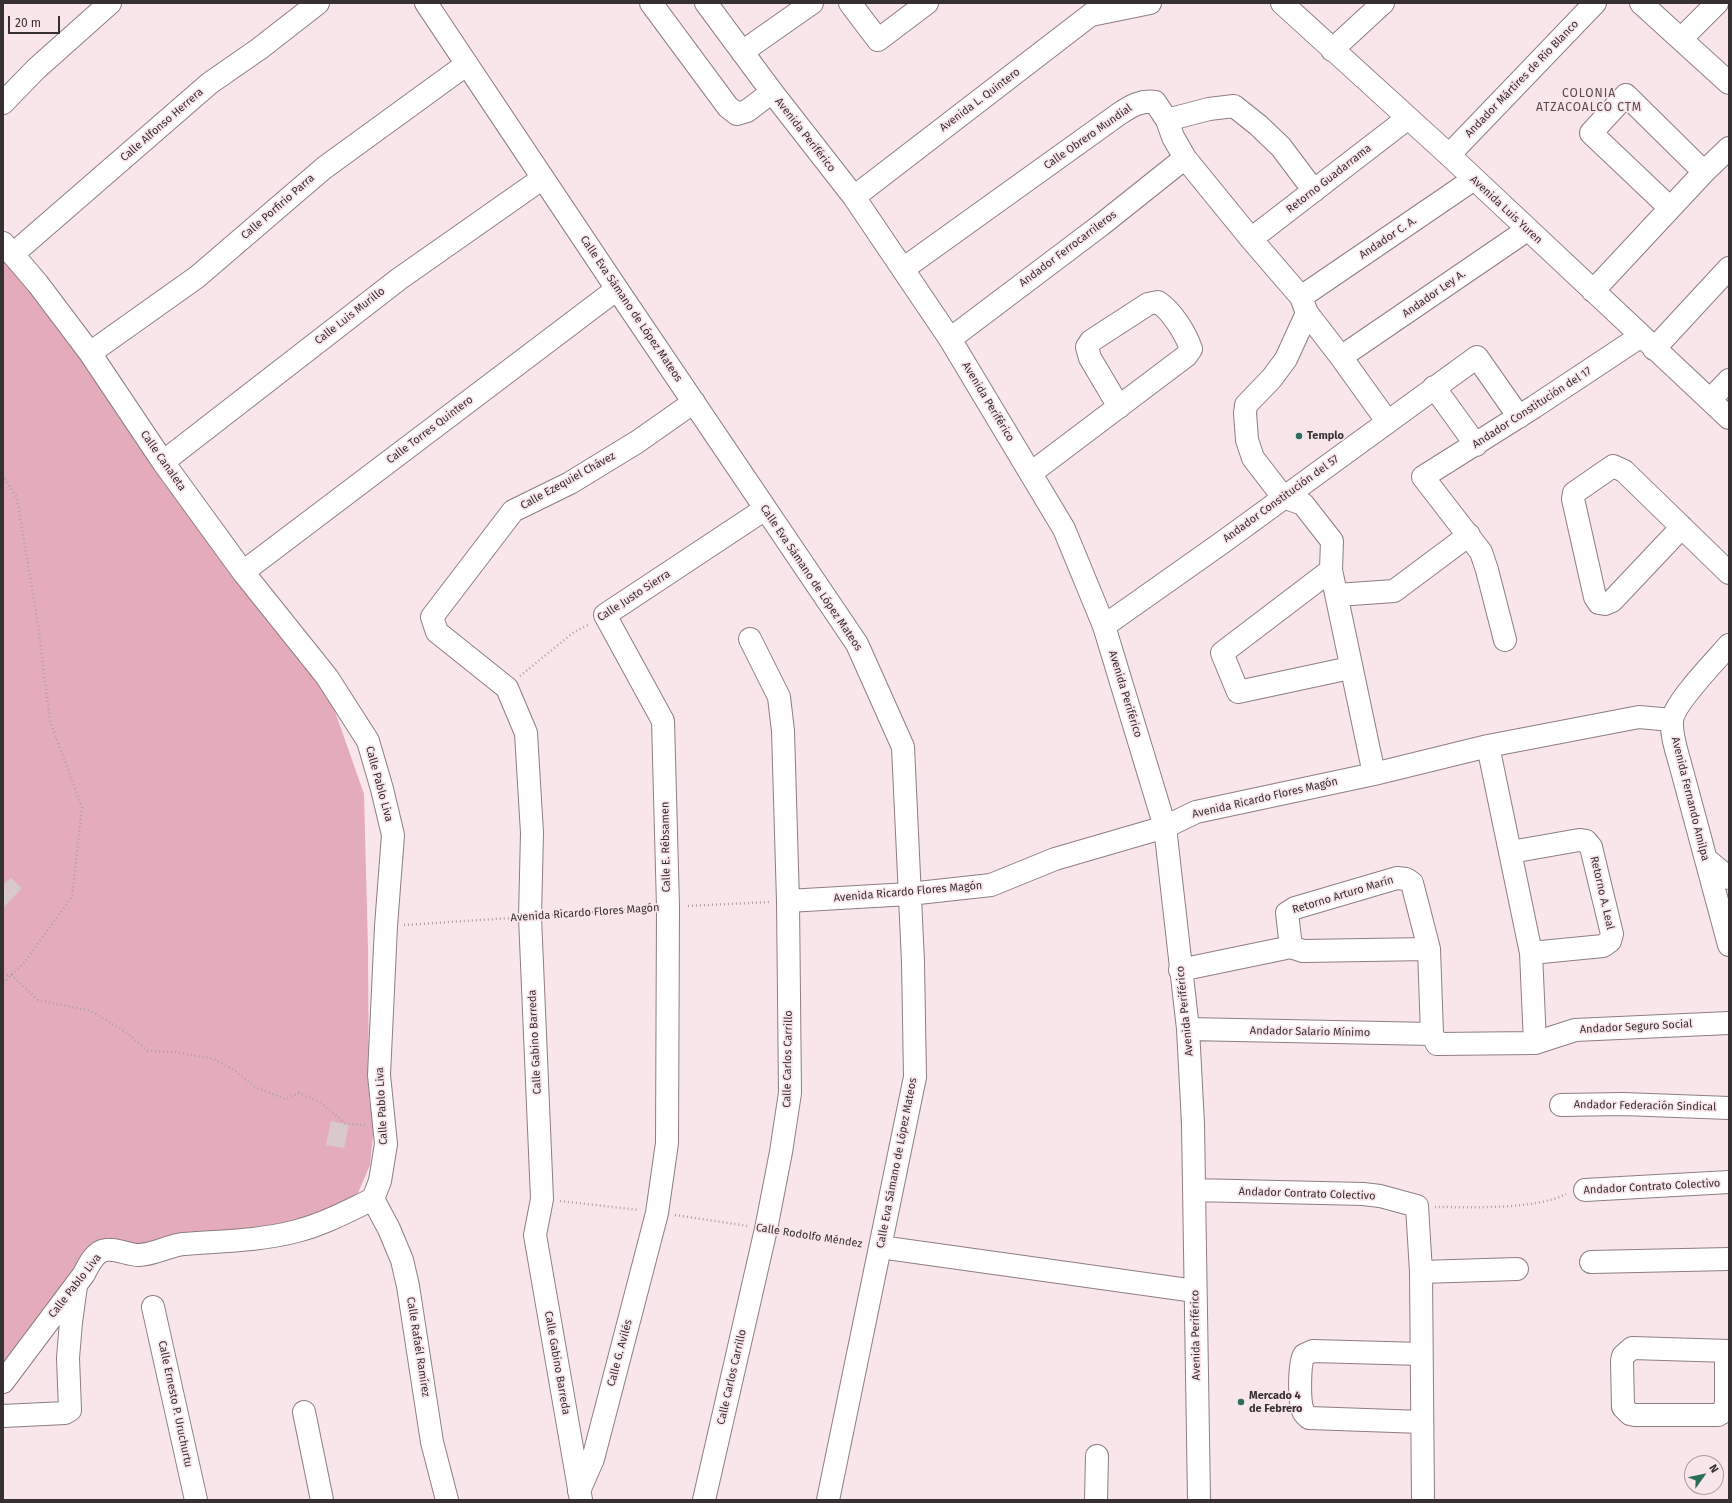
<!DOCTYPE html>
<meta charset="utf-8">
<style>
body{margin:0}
#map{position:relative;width:1732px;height:1503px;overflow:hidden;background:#f8e6ea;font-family:"Fira Sans",sans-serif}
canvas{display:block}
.frame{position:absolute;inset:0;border:4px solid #373032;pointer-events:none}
.north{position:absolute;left:1684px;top:1455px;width:40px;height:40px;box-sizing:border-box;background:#f8e6ea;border:1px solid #ab9da0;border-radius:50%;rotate:57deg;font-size:11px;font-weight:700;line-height:16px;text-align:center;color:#373032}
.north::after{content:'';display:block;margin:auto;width:14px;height:18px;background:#2d6d5b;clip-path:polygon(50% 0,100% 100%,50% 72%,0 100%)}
.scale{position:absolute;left:8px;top:16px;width:52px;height:18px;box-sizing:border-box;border:2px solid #373032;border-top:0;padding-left:5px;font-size:12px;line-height:14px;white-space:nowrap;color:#373032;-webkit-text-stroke:3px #f8e6ea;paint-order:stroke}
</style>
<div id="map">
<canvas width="1732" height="1503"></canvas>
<div class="frame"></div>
<div class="north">N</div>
<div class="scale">20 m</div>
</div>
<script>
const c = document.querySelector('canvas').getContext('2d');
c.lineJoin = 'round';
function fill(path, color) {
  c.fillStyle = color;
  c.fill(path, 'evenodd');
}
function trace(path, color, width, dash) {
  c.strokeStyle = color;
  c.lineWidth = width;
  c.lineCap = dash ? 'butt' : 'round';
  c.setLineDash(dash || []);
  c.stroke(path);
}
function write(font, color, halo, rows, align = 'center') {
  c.font = font + ' "Fira Sans",sans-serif';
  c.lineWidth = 3.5;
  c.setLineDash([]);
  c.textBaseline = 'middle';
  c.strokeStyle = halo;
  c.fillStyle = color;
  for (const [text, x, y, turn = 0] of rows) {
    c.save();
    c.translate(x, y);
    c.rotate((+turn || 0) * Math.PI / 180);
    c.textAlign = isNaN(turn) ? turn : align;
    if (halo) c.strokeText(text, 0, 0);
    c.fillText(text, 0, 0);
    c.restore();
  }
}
fill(new Path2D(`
 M3,244l245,351 83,105 33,94 4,154 1,150 5,28 -4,39 -12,28c-18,9 -36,19 -55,25 -60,21 -137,26 -200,28l-100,118z`), '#e4acbb');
fill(new Path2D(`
 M11,878l11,10 -19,20v-23z
 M331,1121l18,4 -5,23 -18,-3z`), '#d9c8cc');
const minor = new Path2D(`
 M426,3l191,286 240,355 46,103 10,215 2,115 -87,423
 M651,3l77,104 9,7 10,-3 25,-19
 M706,3l66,89 82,105 96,142 114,190 40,97 61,201 23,202 5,95 6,376
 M850,3l28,37 49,-37
 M1282,3l167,152 280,263
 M1641,3l88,80
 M1091,15l59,-12
 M1681,39l36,-36
 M1332,50l51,-47
 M742,52l70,-49
 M3,103l33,-34 74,-66
 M1167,120l42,-11 25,-3 24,19 23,22 33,44
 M1449,155l146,-152
 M854,197l252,-194
 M1670,208l-79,-75 35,-38 78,77
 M1251,239l157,-121
 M3,243l35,41 52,69 73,109 80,110 84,105 41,64 14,48 11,46 -7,91 -7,149 7,69 -6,37 -7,18c-25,12 -49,25 -76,32 -37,10 -76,10 -114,13 -15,2 -30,11 -44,11 -11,0 -23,-7 -33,-5 -11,1 -18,16 -22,24l-81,108
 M13,254l197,-171 49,-34 59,-46
 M903,269l216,-155c12,-8 22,-14 36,-12l12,18 6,17 12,21 66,81 50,58 6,16 34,44 46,64
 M1593,291l111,-119 25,-24
 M1301,297l173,-118
 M1307,313l-21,46 -14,19 -26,27 -1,8 2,27 6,18 30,39 20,7 29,37 -1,29 43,204
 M950,339l151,-114 84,-67
 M1654,349l75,-81
 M90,353l107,-76 127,-109 143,-104
 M1341,357l186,-127
 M1434,387l42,58
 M1710,400l19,-20
 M163,462l236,-183 144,-101
 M1031,473l155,-117 5,-7c-5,-15 -19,-38 -33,-47l-10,2 -57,37 -4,6 3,11 29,49
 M1682,527l-70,74 -7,3 -6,-1 -4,-6 -22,-98 1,-6 39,-27 11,5 105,102
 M1331,570l-109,83 16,39 112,-24
 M243,572l374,-283
 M1337,595l57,-4 75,-56
 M1104,626l119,-84 254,-185 42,60
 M1505,640l-18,-70 -6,-18 -58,-75 111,-70 107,-71
 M1729,645c-12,14 -56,59 -57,76 -1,15 5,31 9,46l48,178
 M1488,746l43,207 4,90
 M1511,852l68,-12 7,1 5,6 21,87 -2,7 -7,5 -72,7
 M1706,859l23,19
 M788,901l121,-7 82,-9 64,-26 110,-32 31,-15 178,-38 114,-28 151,-29 33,3
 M1291,947l-4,-34 8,-5 102,-30 9,1 6,4 17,66 3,85 5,10 98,-1 40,-13 154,-7
 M1180,970l111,-23 12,4 126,-2
 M1188,1029l244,5
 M1561,1105l62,-1 106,4
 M1194,1190l169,4 17,2 37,10 4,66
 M1585,1190l144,-8
 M373,1199l16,30 13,31 6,26 24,156 15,58
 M880,1247l315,44
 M1591,1262l138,-3
 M153,1307l43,193
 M1726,1351v52l-3,9 -5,3h-83l-5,-1 -7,-7 -1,-46 1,-5 9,-8 97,3
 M1421,1354l-108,-3 -9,4c-5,9 -5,47 -1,56 1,3 4,5 6,7l113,4
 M304,1412l18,88
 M3,1416l62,-3 5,-3 -2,-52 3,-36 5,-36
 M579,1491l14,-32 64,-246 10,-70 1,-236 -5,-186 -58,-106 160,-106
 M581,1500l-46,-265 7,-36 -12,-282 2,-84 -6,-100 -19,-45 -70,-56 -5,-15 81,-106 57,-28 67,-41 57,-40
 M704,1500l62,-271 15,-77 9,-59 -2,-192 -5,-170 -4,-34 -29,-58
 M1096,1500l1,-44
 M1423,1500l-2,-228 96,-3`);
trace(minor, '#8e7e82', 24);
trace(new Path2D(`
 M3,475l14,23 21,127 12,96 32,86 -10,90 -49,67 -20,19
 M520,676l54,-44 14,-7
 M688,906l81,-4
 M548,915l101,-7
 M404,925l107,-7
 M3,976l8,-1 27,25 53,11 36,22 21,18 29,1 36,7 21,11 21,17 30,12 14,-6 21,9 26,22 19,1
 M560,1201l79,9
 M1435,1207c36,0 100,3 131,-13
 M675,1215l73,11
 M784,1232l78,12`), '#ada0a3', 2.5, [1, 3]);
trace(minor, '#fff', 22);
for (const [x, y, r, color] of [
 [1299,436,4,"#2d6d5b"],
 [1241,1402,4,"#2d6d5b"]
]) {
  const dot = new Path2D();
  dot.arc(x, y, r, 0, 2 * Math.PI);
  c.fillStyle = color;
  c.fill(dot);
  trace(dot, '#f8e6ea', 1.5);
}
write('11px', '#373032', '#f8e6ea', [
 ["Andador Mártires de Río Blanco",1522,79,-46],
 ["Avenida L. Quintero",980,100,-37],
 ["Calle Alfonso Herrera",162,125,-41],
 ["Avenida Periférico",805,135,52],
 ["Calle Obrero Mundial",1088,137,-35],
 ["Retorno Guadarrama",1329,179,-38],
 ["Calle Porfirio Parra",278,207,-41],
 ["Avenida Luis Yuren",1506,210,43],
 ["Andador C. A.",1388,238,-34],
 ["Andador Ferrocarrileros",1068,249,-37],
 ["Andador Ley A.",1434,294,-35],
 ["Calle Eva Sámano de López Mateos",631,309,56],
 ["Calle Luis Murillo",350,316,-38],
 ["Avenida Periférico",988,402,59],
 ["Andador Constitución del 17",1532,408,-33],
 ["Calle Torres Quintero",430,430,-37],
 ["Calle Canaleta",163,461,55],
 ["Calle Ezequiel Chávez",568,481,-29],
 ["Andador Constitución del 57",1281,499,-36],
 ["Calle Eva Sámano de López Mateos",811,578,56],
 ["Calle Justo Sierra",634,596,-33],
 ["Avenida Periférico",1125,694,73],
 ["Calle Pablo Liva",379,784,75],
 ["Avenida Ricardo Flores Magón",1265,798,-13],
 ["Avenida Fernando Amilpa",1690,799,76],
 ["Calle E. Rébsamen",666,847,-91],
 ["Avenida Ricardo Flores Magón",908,892,-5],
 ["Retorno A. Leal",1602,893,77],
 ["Retorno Arturo Marín",1343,895,-17],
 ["Avenida Ricardo Flores Magón",585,913,-4],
 ["Avenida Periférico",1185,1011,-96],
 ["Andador Seguro Social",1636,1027,-3],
 ["Andador Salario Mínimo",1310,1032,1],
 ["Calle Gabino Barreda",535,1042,-93],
 ["Calle Carlos Carrillo",788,1059,-89],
 ["Calle Pablo Liva",382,1106,-93],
 ["Andador Federación Sindical",1645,1106,1],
 ["Calle Eva Sámano de López Mateos",897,1163,-79],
 ["Andador Contrato Colectivo",1652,1187,-3],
 ["Andador Contrato Colectivo",1307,1194,2],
 ["Calle Rodolfo Méndez",809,1236,9],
 ["Calle Pablo Liva",75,1286,-52],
 ["Avenida Periférico",1196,1335,-91],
 ["Calle Rafaél Ramírez",418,1347,81],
 ["Calle G. Avilés",620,1353,-75],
 ["Calle Gabino Barreda",557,1363,80],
 ["Calle Carlos Carrillo",732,1377,-77],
 ["Calle Ernesto P. Uruchurtu",175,1404,78]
]);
write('bold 11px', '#373032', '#f8e6ea', [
 ["Templo",1307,436],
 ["Mercado 4",1249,1396],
 ["de Febrero",1249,1409]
], 'left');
c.letterSpacing = '1px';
write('12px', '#584a4e', '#f8e6ea', [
 ["COLONIA",1589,94],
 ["ATZACOALCO CTM",1589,108]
]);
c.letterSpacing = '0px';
</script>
